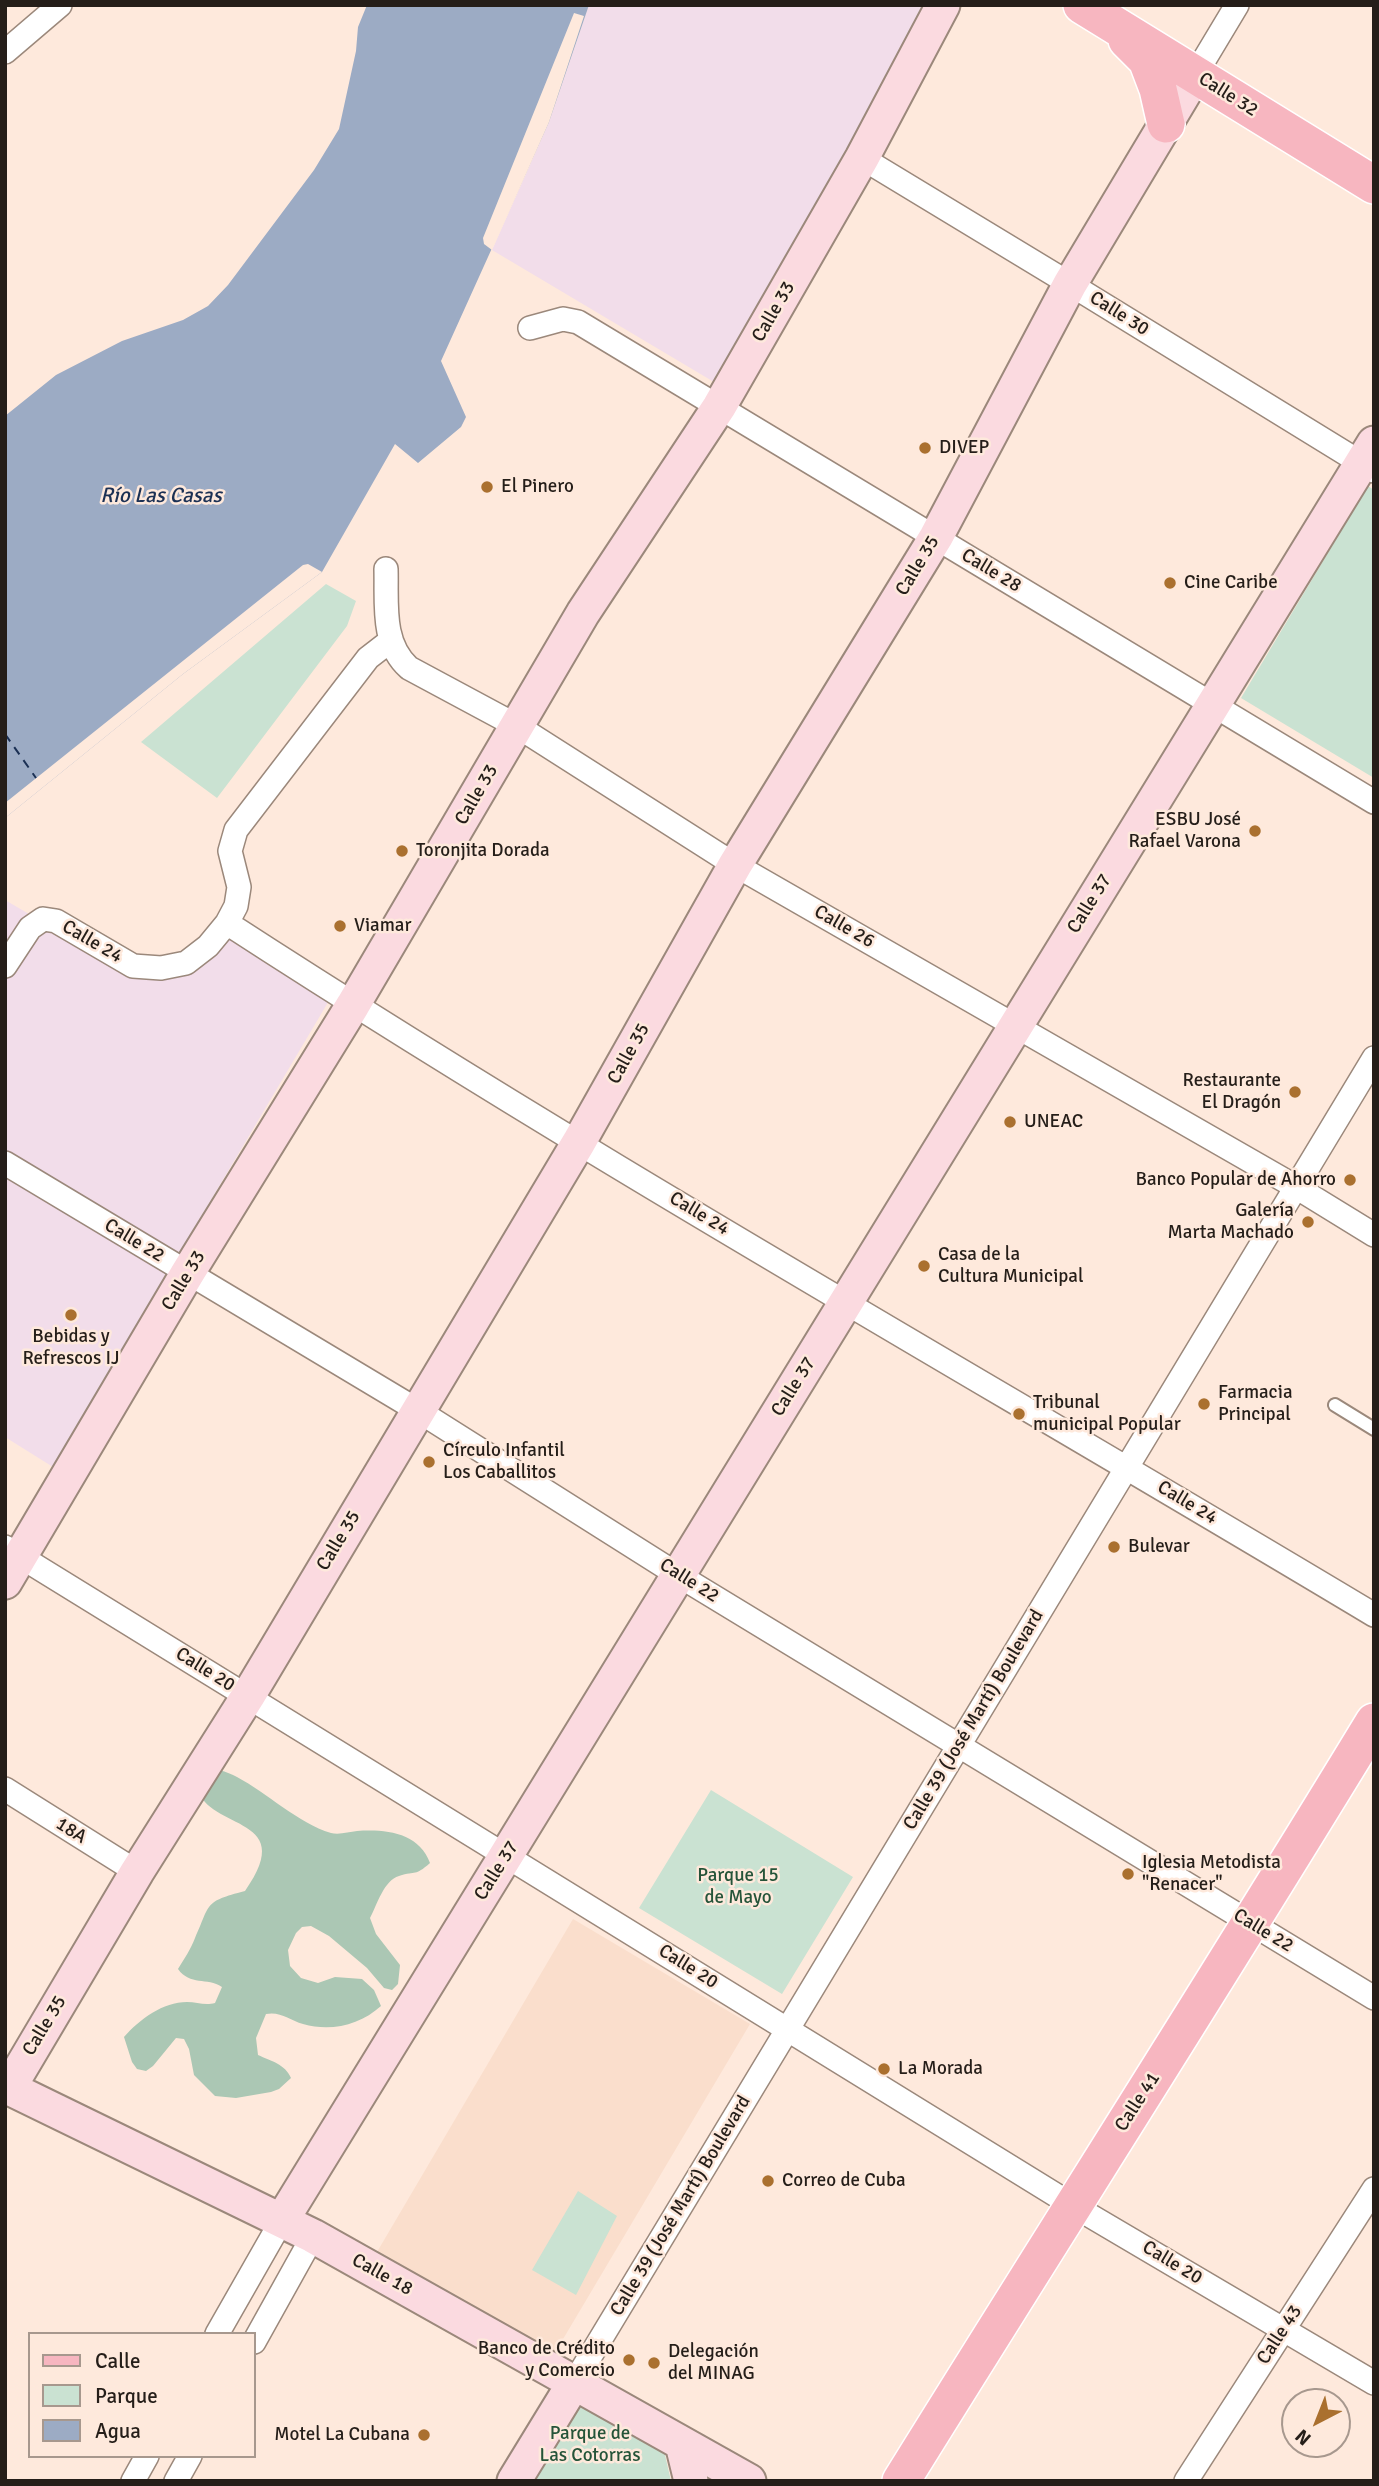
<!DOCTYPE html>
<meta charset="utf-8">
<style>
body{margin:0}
#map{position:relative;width:1379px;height:2486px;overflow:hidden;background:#fee9dc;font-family:Signika,sans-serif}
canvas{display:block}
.frame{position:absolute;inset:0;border:7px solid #251e19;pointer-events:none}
.legend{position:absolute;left:28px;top:2332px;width:228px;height:126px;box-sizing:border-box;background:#fee9dc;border:2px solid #a7988e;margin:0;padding:9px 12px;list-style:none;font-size:21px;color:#251e19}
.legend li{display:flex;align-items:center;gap:14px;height:35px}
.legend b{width:35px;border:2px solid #a7988e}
.north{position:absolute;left:1281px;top:2388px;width:70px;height:70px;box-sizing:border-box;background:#fee9dc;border:2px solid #a7988e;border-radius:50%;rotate:222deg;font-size:19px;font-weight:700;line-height:28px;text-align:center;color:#251e19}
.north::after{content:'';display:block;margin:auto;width:24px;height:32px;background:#aa702f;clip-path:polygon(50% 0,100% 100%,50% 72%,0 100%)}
</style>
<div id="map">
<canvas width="1379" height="2486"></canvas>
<div class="frame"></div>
<ul class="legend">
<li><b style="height:9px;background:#f7b6c0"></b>Calle</li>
<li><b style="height:19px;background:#cae2d2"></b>Parque</li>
<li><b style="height:19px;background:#9cabc4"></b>Agua</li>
</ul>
<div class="north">N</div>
</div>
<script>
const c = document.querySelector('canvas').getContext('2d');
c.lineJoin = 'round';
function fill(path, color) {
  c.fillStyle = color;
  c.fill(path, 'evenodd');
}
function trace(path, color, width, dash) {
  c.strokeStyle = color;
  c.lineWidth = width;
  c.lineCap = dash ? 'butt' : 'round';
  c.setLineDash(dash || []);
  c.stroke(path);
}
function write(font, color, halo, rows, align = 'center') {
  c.font = font + ' Signika,sans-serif';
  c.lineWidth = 5;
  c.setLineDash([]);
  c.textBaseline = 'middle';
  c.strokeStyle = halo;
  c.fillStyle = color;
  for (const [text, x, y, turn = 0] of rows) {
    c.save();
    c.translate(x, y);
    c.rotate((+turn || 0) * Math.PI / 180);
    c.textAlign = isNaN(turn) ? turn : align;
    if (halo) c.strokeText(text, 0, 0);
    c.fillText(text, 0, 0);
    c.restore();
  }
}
fill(new Path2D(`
 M573,1919l177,105 -197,332 -176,-104z`), '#fadecc');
fill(new Path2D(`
 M589,5h338l-203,383 -232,-138 57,-128z
 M5,900l122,71h67l18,-12 18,-21 100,61 -277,468 -48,-30z`), '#f2ddea');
fill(new Path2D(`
 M1368,486l6,4v288l-133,-80z
 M326,584l30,17 -9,25 -130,172 -76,-56z
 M711,1790l142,87 -71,117 -143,-86z
 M578,2191l39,25 -41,79 -44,-25z
 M576,2398l86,44 9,39h-142z`), '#cae2d2');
fill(new Path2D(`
 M201,1765c12,4 26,6 36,12 30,16 61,46 94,56 8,2 18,-1 26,-2 30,-2 62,2 73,32 -16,14 -13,7 -31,13 -15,4 -22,29 -29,42l6,16 24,31 -2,19 -6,6 -8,-2 -17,-20 -38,-32 -18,-10 -9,1 -6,6 -8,17 2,16 11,12 17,5 17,-6 27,2 12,11 7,16c-21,19 -50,26 -78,18 -13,-4 -23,-13 -37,-10l-10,24 2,17c13,6 27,9 33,23l-12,11 -8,3 -35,6 -21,-2 -21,-21 -5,-26 -5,-10 -8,-1 -23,28 -7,5 -9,-2 -5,-7 -8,-25c16,-18 39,-35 63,-35 10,0 18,4 28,1l7,-16c-15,-10 -32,-1 -44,-18 6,-10 13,-20 17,-31 16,-35 8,-36 50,-47 57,-80 -46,-58 -48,-109 0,-5 3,-12 4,-17z`), '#abc7b4');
fill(new Path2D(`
 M367,5h222l-40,117 -108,239 25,56 -5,10 -43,36 -23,-19 -73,128 -139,102 -178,144v-402l51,-41 66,-34 61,-21 25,-14 20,-21 86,-115 25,-41 17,-78 2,-24z`), '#9cabc4');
fill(new Path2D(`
 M574,13l10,3 -35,106 -57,128 -8,-6 -1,-6z
 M308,564l14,8 -139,102 -178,144v-15l298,-238z`), '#fee9dc');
trace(new Path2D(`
 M5,734l31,44`), '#1b3054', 2, [9, 7]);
const lane = new Path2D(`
 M1335,1405l39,24`);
const street = new Path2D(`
 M5,52l55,-47
 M1195,75l42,-70
 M862,158l208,126 304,187
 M530,328l33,-9 15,3 796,480
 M386,569c1,34 -5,74 23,99l108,58 218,139 561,322 78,48
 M227,923c374,243 764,462 1147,692
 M5,966l25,-38 13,-9 13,2 77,45 28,2 25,-5 22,-17 19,-23 9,-17 3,-19 -9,-36 6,-21 132,-172 22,-17
 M5,1163l412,247 261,165 696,423
 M5,1547l1067,658 302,178
 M5,1789l132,83
 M217,2334l65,-114
 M254,2342l59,-106
 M574,2383l800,-1325
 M133,2481l14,-25
 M176,2481l14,-25
 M1186,2481l188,-292`);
const secondary = new Path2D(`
 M5,1582l182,-308 166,-269 230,-392 136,-206 143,-249 81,-153
 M5,2086l308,150 436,245
 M9,2088l128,-216 111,-176 331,-554 156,-277 201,-328 134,-253 125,-209
 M282,2220l1092,-1777
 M682,2444l9,37
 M514,2481l60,-98`);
const primary = new Path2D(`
 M1082,5l292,180
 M1127,40l20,20 11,29 8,35
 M901,2481c157,-253 318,-504 473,-759`);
trace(lane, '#9b887b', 16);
trace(street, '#9b887b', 26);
trace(secondary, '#9b887b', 37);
trace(primary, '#fff', 40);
trace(lane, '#fff', 12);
trace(street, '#fff', 23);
trace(secondary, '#fbdae0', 33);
trace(primary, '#f7b6c0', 37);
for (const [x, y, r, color] of [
 [925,448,7,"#aa702f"],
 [487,487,7,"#aa702f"],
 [1170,583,7,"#aa702f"],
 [1255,831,7,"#aa702f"],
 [402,851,7,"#aa702f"],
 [340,926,7,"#aa702f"],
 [1295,1092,7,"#aa702f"],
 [1010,1122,7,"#aa702f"],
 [1350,1180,7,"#aa702f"],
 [1308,1222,7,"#aa702f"],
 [924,1266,7,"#aa702f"],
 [71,1315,7,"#aa702f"],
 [1204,1404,7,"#aa702f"],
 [1019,1414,7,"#aa702f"],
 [429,1462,7,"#aa702f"],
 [1114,1547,7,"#aa702f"],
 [1128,1874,7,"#aa702f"],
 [884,2069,7,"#aa702f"],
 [768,2181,7,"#aa702f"],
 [629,2360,7,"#aa702f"],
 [654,2363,7,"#aa702f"],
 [424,2435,7,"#aa702f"]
]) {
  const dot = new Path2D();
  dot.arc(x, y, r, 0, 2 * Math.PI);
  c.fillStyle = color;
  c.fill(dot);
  trace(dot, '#fee9dc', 2.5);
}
write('19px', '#251e19', '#fee9dc', [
 ["Calle 32",1228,95,32],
 ["Calle 33",774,312,-60],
 ["Calle 30",1119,314,32],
 ["Calle 35",918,566,-59],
 ["Calle 28",991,571,31],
 ["Calle 33",477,795,-60],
 ["Calle 37",1090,904,-58],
 ["Calle 26",844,927,30],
 ["Calle 24",92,942,30],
 ["Calle 35",629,1054,-61],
 ["Calle 24",699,1214,31],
 ["Calle 22",134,1241,31],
 ["Calle 33",184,1281,-59],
 ["Calle 37",794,1387,-58],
 ["Calle 24",1187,1503,31],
 ["Calle 35",339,1541,-59],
 ["Calle 22",689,1581,32],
 ["Calle 20",205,1670,32],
 ["Calle 39 (José Martí) Boulevard",974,1720,-59],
 ["18A",71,1831,32],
 ["Calle 37",497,1871,-58],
 ["Calle 22",1263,1931,31],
 ["Calle 20",688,1967,32],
 ["Calle 35",45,2026,-59],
 ["Calle 41",1138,2102,-57],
 ["Calle 39 (José Martí) Boulevard",681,2206,-59],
 ["Calle 20",1172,2263,31],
 ["Calle 18",382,2275,29],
 ["Calle 43",1280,2335,-57]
]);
write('19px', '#251e19', '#fee9dc', [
 ["DIVEP",939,448],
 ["El Pinero",501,487],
 ["Cine Caribe",1184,583],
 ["ESBU José",1241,820,"right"],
 ["Rafael Varona",1241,842,"right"],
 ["Toronjita Dorada",416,851],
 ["Viamar",354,926],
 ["Restaurante",1281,1081,"right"],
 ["El Dragón",1281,1103,"right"],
 ["UNEAC",1024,1122],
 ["Banco Popular de Ahorro",1336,1180,"right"],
 ["Galería",1294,1211,"right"],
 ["Marta Machado",1294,1233,"right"],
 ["Casa de la",938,1255],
 ["Cultura Municipal",938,1277],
 ["Bebidas y",71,1337,"center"],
 ["Refrescos IJ",71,1359,"center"],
 ["Farmacia",1218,1393],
 ["Principal",1218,1415],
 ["Tribunal",1033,1403],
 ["municipal Popular",1033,1425],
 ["Círculo Infantil",443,1451],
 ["Los Caballitos",443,1473],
 ["Bulevar",1128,1547],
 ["Iglesia Metodista",1142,1863],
 ["\"Renacer\"",1142,1885],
 ["La Morada",898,2069],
 ["Correo de Cuba",782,2181],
 ["Banco de Crédito",615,2349,"right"],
 ["y Comercio",615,2371,"right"],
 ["Delegación",668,2352],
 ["del MINAG",668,2374],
 ["Motel La Cubana",410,2435,"right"]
], 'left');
write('19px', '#255439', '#fee9dc', [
 ["Parque 15",738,1876],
 ["de Mayo",738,1898],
 ["Parque de",590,2434],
 ["Las Cotorras",590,2456]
]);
write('italic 21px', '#1b3054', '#fee9dc', [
 ["Río Las Casas",161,496]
]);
</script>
